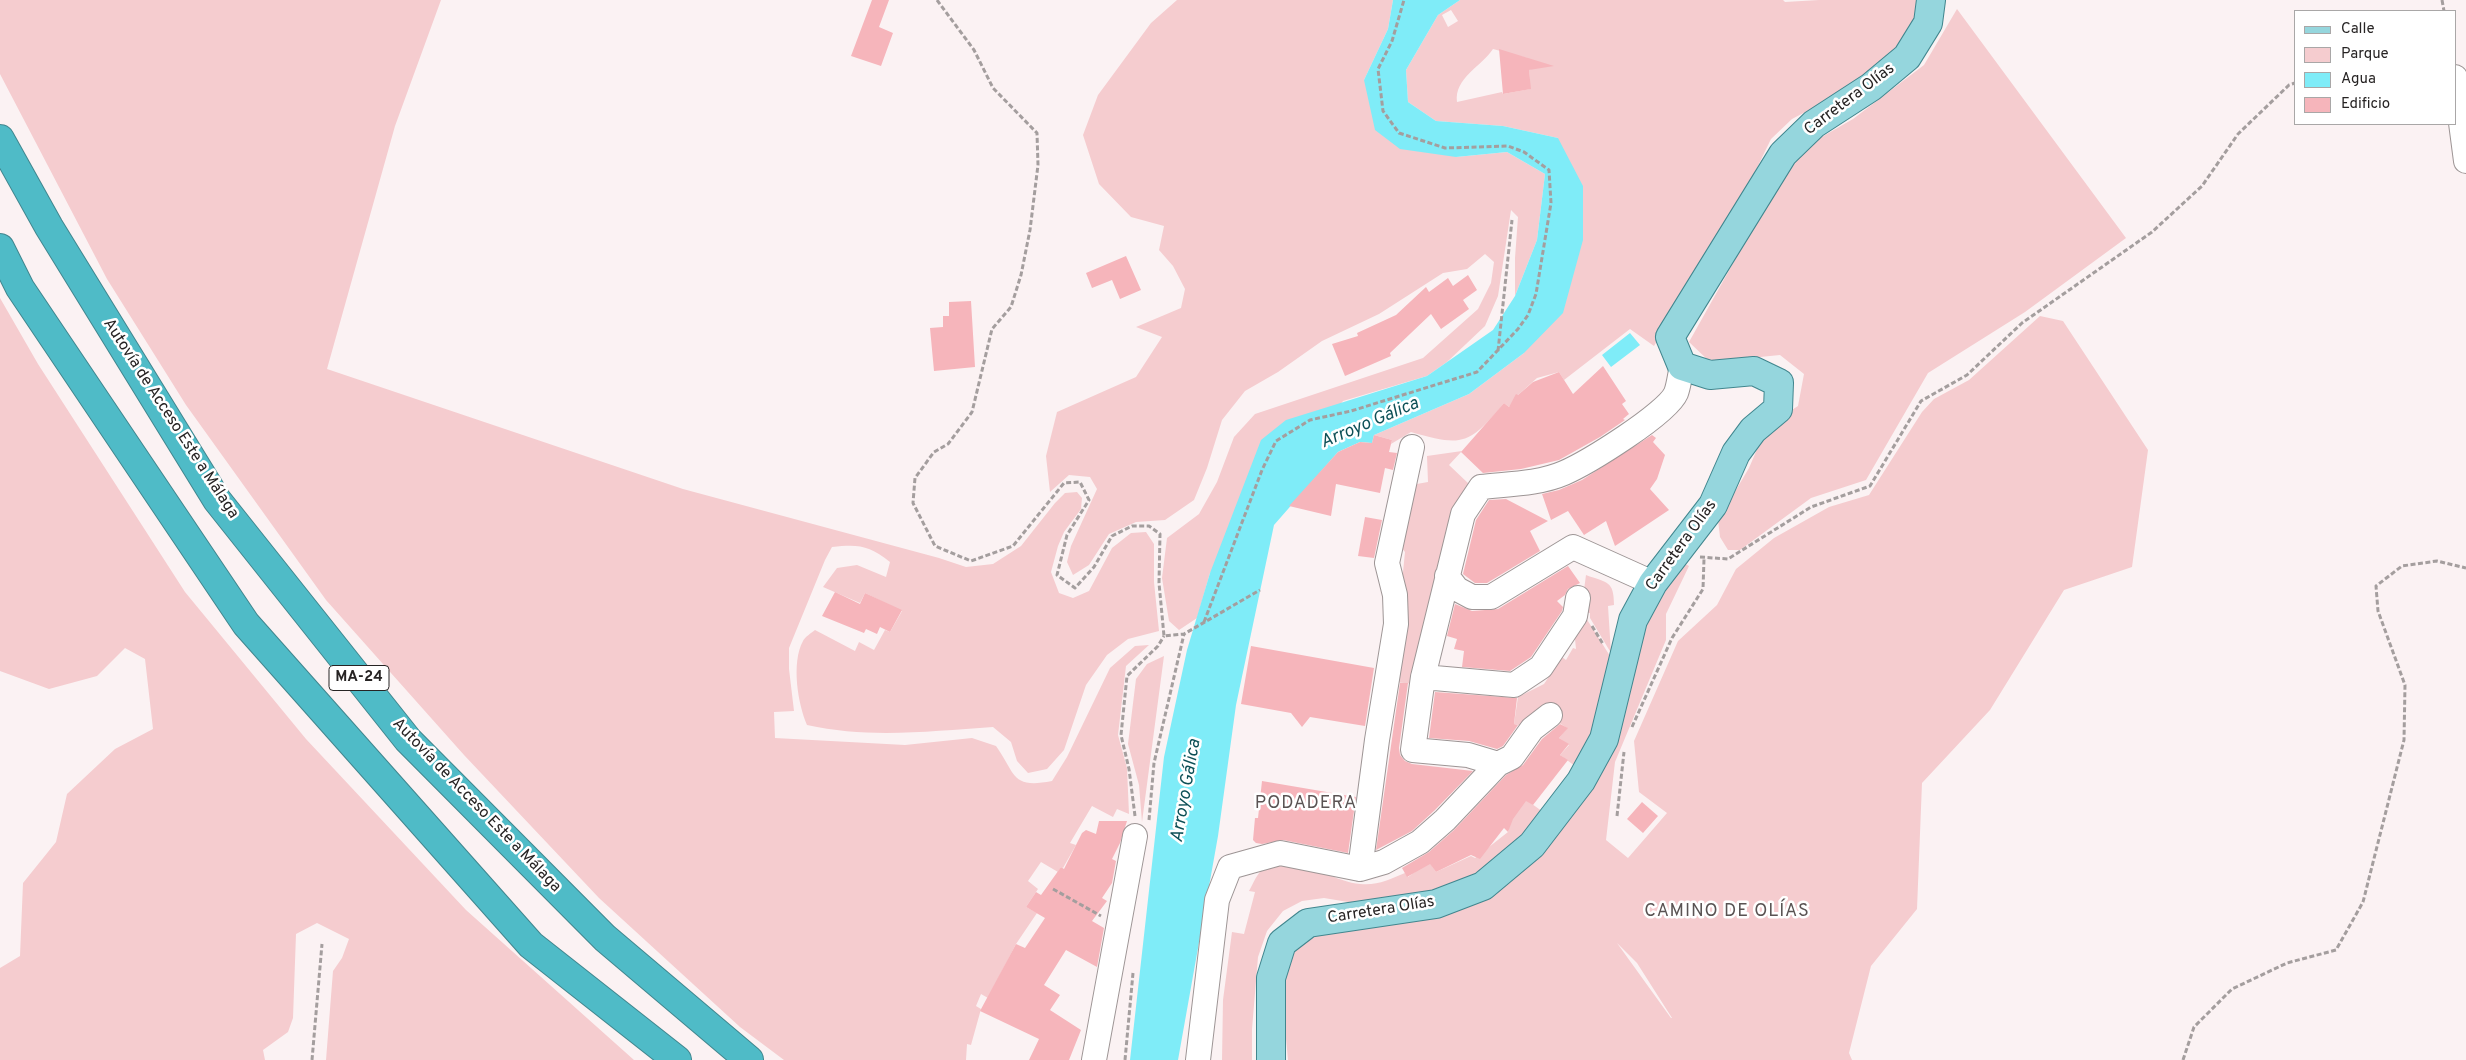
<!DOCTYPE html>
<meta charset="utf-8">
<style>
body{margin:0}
#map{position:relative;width:2466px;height:1060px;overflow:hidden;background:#fbf2f3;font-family:Overpass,sans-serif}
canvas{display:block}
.legend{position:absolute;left:2294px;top:10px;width:162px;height:115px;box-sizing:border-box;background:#fff;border:1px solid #a9a7a7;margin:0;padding:6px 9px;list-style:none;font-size:15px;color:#272424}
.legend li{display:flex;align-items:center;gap:10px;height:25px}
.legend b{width:25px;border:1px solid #a9a7a7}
</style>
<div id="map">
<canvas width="2466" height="1060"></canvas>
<ul class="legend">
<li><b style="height:6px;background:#95d6dd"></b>Calle</li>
<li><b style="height:14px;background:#f5cccf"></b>Parque</li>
<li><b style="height:14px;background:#7fecf8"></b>Agua</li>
<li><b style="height:14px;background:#f6b5bb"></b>Edificio</li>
</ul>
</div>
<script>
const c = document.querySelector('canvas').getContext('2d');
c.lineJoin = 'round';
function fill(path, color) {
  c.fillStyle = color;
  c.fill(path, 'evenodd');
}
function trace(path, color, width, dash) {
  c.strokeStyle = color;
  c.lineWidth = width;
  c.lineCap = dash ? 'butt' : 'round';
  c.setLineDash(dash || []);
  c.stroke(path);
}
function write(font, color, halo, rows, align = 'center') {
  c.font = font + ' Overpass,sans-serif';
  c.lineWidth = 5;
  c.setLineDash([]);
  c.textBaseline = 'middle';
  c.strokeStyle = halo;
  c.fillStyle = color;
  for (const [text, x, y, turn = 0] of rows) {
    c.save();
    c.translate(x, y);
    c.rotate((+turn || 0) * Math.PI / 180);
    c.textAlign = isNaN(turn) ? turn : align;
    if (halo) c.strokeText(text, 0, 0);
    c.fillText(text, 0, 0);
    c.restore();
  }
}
fill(new Path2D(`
 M0,0h441l-46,126 -68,243 356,120 256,69 27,9 27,-3 28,-18 34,-43 10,-10 12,-1 5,6 -1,11 -17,23 -6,14 -7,26 8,21 14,5 16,-7 23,-43 19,-15 15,-1 8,12v38l5,49 -31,8 -21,16 -21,30 -22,65 -17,19 -19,4 -11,-12 -6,-19 -18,-15c-63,4 -123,12 -186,-2 -9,-21 -16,-62 -4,-84 2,-4 8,-8 12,-11l40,21 4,-9 15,8 11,-20 5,2 12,-21 -37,-18 -5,10 -37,-16 14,-19 20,-3 29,12 4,-15c-21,-17 -32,-18 -58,-15l-7,13 -36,88v21l5,42 -20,1 1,26 130,7 67,-7 24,8c20,28 15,43 56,35l15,-24 43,-89 25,-22 14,-1 -23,21 -8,69 9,33 2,46 -12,-5 -4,8 -21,-11 -22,37 6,2 -13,23 -2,-1 -3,5 -17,-10 -13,19 10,8 -12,18 11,6 -21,31 -28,54 -7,-4 -5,12 5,3 -10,36 -4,-1 -1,16h-182l-44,-33 -141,-129 -135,-143 -138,-155 -140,-195 -79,-126 -107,-205z
 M1177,0h216l-5,29 -24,51 92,77 51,-5 38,22 -8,66 -22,56v-38l3,-41 -7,-7 -13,86 -13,30 -38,36 -20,14 -84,25 -133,172 -13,45 -18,12 -10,-9 -7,-43 5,-40 32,-24 18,-32 17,-45 21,-23 168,-56 55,-49 13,-26 3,-21 -9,-8 -18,15 -24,4 -64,41 -57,27 -44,31 -33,19 -23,29 -15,48 -13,32 -29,20 -29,2 -27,12 -20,31 -16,10 -6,-13 4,-16 26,-57 -7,-12 -21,-2 -19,17 -4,-36 11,-44 79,-35 26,-40 -26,-10 45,-19 4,-19 -12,-23 -14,-16 5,-24 -33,-9 -32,-33 -16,-49 15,-40 53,-72z
 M1460,0h323l2,2 34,-2h101l-5,25 -26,35 -42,30 -55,29 -21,20 -32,66 -85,141 -24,-17 -66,51 -5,-8 -22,6 -19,17 -9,12 -5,-4c-35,42 -41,44 -93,29l-20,12 1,-4 -18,-5 95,-41 55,-41 34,-215 -55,-12 -67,-5 -28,-19 -2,-32 32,-55zM1451,10l7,11 -10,6 -6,-12zM1493,49l34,9 4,11 -2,1 1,19 -27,5 -1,-2 -45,10c-3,-24 24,-35 36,-53z
 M1957,9l169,229 -101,74 -97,61 -62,107 -55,18 -71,52h-12l-8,-13 -2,-17 31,-52 18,-42 31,-20 6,-32 -24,-19 -70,7 -21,-20 80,-143 37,-53 47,-27 71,-54z
 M0,298l38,66 147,228 121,147 160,171 168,150h-308l7,-89 9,-13 7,-19 -32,-16 -21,11 -3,84 -5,14 -25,18 2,10h-265v-92l20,-12 3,-73 33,-41 11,-48 48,-45 38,-20 -8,-70 -20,-11 -28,28 -48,13 -49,-18z
 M2040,316l23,5 85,129 -16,117 -68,23 -74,120 -68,73 -5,126 -46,57 -22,87 3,7h-564l-6,-64 9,-40 18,-18 26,-10 140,-26 36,-20 47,-48 30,-48 69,-192 25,-32 7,4 -23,48v26l-51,122 -9,78 22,18 39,-45 -28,-21 -5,-51 44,-100 39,-36 19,-36 38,-31 55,-31 40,-12 53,-83 12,-13 35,-19zM1617,943l20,20 35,55h-1z
 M1462,451l-13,14 20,19 -53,200 -24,-2 13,-130 -9,-11 15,-56 17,-3 -1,-26z
 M1586,575c21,8 28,5 28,30l-6,1 3,47 -21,-35v-5l-9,-1z
 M1580,618h6l24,38v8l-8,61 -27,41 -15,-11 9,-10 -10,-7 8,-10 -15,-10 -25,9 -13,-3 4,-27 26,-13 18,-27 4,3 7,-12 3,1 -1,-10z
 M1164,656l-22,166 -3,-37 -11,-41 8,-65 11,-15z
 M1518,794l28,20 -13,20 -76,56 -91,15 -42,-7 -22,3 -19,10 -16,20 -9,26 -6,72v31h-30l1,-60 9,-68 12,2 11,-42 -6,-1c4,-7 8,-18 15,-23 25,-20 69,15 96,16 17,2 30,-5 45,-11l3,4 21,-15 7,10 35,-16 4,2 33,-26z`), '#f5cccf');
fill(new Path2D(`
 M1393,0h67l-22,15 -32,55 2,32 28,19 67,5 55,12 25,48v54l-20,73 -39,40 -55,41 -95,41 -2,8 -12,-1 -22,10 -64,73 -38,180 -18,131 -40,224h-48l34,-303 23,-107 23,-77 51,-133 25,-20 141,-44 66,-46 22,-34 22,-56 8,-66 -38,-22 -51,5 -56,-8 -25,-19 -11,-50 24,-51z
 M1630,333l10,12 -29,22 -9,-12z`), '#7fecf8');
fill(new Path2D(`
 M872,0h17l-10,27 14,6 -12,33 -30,-10z
 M1499,49l55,17 -25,4 2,19 -28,5z
 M1126,256l15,34 -21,9 -8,-19 -20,8 -6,-15z
 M1468,275l9,15 -14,10 6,9 -28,20 -10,-15 -41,39 1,3 -46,20 -13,-32 26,-8 -1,-3 39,-18 30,-28 3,5 19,-14 5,8z
 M971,301l4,66 -41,4 -4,-43 13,-1v-11h6v-14z
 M1603,366l23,35 -4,3 7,10 -6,5 2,1 -25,17 -41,23 -38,9 -38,4 -22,-21 43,-49 5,4 7,-13 2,1 15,-13 26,-10 14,22z
 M1374,435l18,5 -3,12 8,1 -4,17 -8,-2 -5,25 -44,-9 -5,32 -42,-10 49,-54 22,-10 12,1z
 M1652,435l4,3 -3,4 12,13 -8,24 -7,10 19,21 -54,36 -9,-25 -22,14 -16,-24 -17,9 -9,-26 17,-4 23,-10z
 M1506,499l42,22 -18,10 10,20 -53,32h-12l-12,-9 13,-54 13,-20z
 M1365,517l17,3 -8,38 -16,-2z
 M1568,566l12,17 -12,6 -3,6 -8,6 6,6 -1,4 -31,46 -21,14 -48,-4 2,-16 -10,-2 3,-10 -10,-3 8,-32 17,7 26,-2z
 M835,592l25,12 5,-11 37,17 -12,22 -10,-5 -3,7 -11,-5 -2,4 -42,-17z
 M1251,646l123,22 -9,58 -55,-9 -8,10 -11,-14 -50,-9z
 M1400,683h8l-9,65 1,7 5,6 7,3 61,7 -38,39 -23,21 -36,19z
 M1435,692l82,6 -3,26 4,1 -15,21 -6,3 -28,-8 -40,-3z
 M1560,724l8,4 -9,10 10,6 -9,11 8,5 -35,45 -7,-4 -13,18 -5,13 -4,-4 -24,31 -9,-4 -35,17 -6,-8 -23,13 -5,-9 27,-16 25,-22 52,-55 17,-10 19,-26z
 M1262,781l94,16 -8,56 -65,-13 -21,4 -6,-1 -3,-3 2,-22h3z
 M1642,802l16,14 -15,17 -16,-14z
 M1099,821h28l-7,22 -8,16 4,2 -4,22 -10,15 5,3 -15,20 12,7 -7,39 -31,-17 -22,35 16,10 -10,15 31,20 -12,30h-40l10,-21 -59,-28 36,-67 9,4 20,-30 -19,-11 10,-15 5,3 20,-28 3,2 18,-36 4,-3 10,4z`), '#f6b5bb');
const minor = new Path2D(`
 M2455,77l11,84
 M1447,576l10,13 15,8h19l82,-50 80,36
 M1423,677l91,8 27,-18 34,-51 3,-18
 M1498,764l-30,-9 -55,-5 10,-73 40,-163 18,-27c26,-3 58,-3 83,-14 23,-10 103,-59 112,-80 3,-8 4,-19 6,-27
 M1360,869l17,-129 19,-116 -1,-29 -8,-32 25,-116
 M1094,1060l41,-224
 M1198,1060l19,-160 13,-33 50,-14 80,16 24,-7 36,-20 25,-22 53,-56 14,-7 20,-28 18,-14`);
const major = new Path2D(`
 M1271,1060v-82l11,-35 26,-20 128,-19 47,-18 49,-41 49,-64 23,-42 29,-119 20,-37 60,-78 23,-52 17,-23 25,-21 1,-26 -25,-12 -44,4 -28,-9 -12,-29 113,-183 31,-30 57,-37 36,-30 21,-34 3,-23`);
const highway = new Path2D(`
 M0,139l49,88 168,273 191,240 197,198 144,122
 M0,248l20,40 226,336 285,321 146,115`);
trace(minor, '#9d9595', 26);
trace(major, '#41868e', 30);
trace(highway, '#41868e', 30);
trace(new Path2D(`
 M937,0l37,50 19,38 44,45 1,32 -8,65 -9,45 -10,32 -19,22 -20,83 -24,32 -14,8 -19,26 -2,25 22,43 36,15 42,-15 51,-63 16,-1 9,18 -22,35 -10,40 18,13 19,-21 18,-31 20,-10h17l11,8 -1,49 5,53 20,-2 76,-44
 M2442,0l2,11
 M1498,351l14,-131
 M1700,557l28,2 83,-52 59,-21 51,-85 46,-26 55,-52 130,-91 50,-46 36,-52 51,-49 6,-2
 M1204,622l58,-152 14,-29 34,-21 41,-9 126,-39 41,-43 10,-14 8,-21 15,-91 -2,-33 -25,-18 -16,-6 -63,2 -46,-15 -16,-22 -5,-42 14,-28 12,-41
 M1592,626l11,18
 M1632,727l40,-89 31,-49 1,-30
 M1135,816l-6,-47 -8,-34 6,-59 31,-30 6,-10
 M1617,816l7,-64
 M1149,820l5,-57 30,-129
 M1053,889l48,27
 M312,1060l10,-116
 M1125,1060l8,-87
 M2183,1060l11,-33 38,-38 55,-26 49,-13 27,-48 41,-162 1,-55 -27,-74 -2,-25 26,-20 35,-5 29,7`), '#a49e9e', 3, [5, 2.5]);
trace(minor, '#fff', 24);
trace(major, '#95d6dd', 28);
trace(highway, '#4fbbc7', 28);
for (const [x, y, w] of [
 [359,678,60]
]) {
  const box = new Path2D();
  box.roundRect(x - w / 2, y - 12.5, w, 25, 4);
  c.fillStyle = '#fff';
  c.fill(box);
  trace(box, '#272424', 1);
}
write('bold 15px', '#272424', null, [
 ["MA-24",359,678]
]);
write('16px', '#272424', '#fff', [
 ["Carretera Olías",1850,100,-37],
 ["Autovía de Acceso Este a Málaga",170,419,57],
 ["Carretera Olías",1682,546,-54],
 ["Autovía de Acceso Este a Málaga",476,806,46],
 ["Carretera Olías",1381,911,-9]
]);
write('italic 18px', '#0d5057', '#fff', [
 ["Arroyo Gálica",1370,424,-23],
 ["Arroyo Gálica",1187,791,-80]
]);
c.letterSpacing = '1px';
write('18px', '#5a5353', '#fff', [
 ["PODADERA",1306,804],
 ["CAMINO DE OLÍAS",1727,912]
]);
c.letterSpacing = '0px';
</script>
